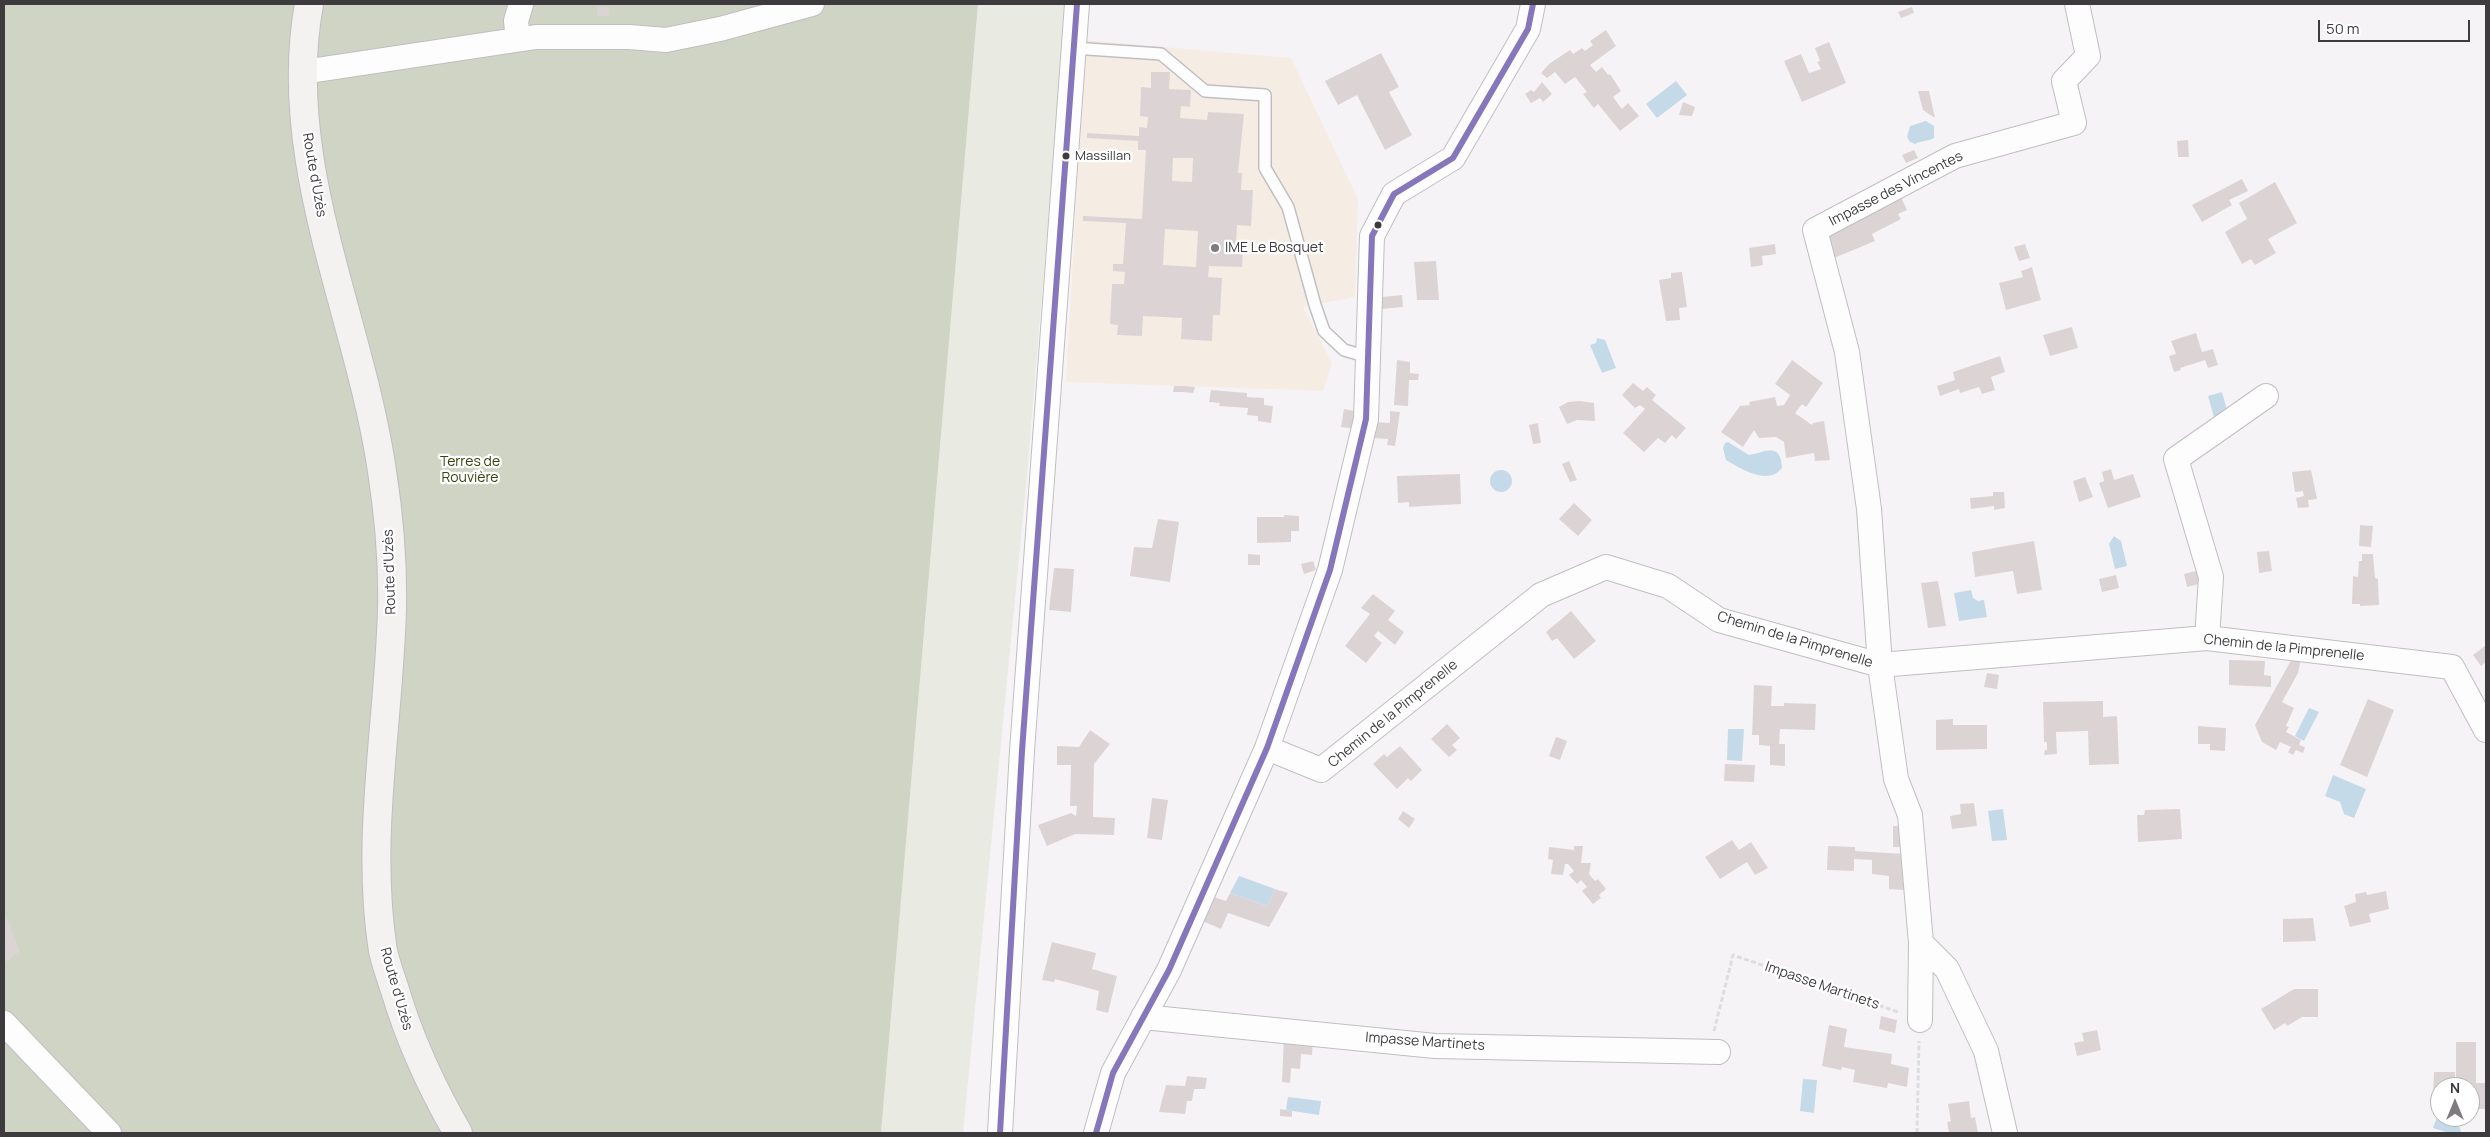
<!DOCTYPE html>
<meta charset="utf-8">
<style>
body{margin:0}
#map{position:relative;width:2490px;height:1137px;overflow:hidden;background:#f6f3f7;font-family:Manrope,sans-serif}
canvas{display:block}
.frame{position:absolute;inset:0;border:5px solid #3d3b3e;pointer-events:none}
.north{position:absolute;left:2430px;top:1077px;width:50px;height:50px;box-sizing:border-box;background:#fff;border:1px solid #b1b1b2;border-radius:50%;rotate:0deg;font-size:14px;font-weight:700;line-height:20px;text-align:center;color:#3d3b3e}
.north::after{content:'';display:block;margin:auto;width:18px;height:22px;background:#7e7b7f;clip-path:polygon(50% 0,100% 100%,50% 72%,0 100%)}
.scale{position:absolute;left:2318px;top:20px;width:152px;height:22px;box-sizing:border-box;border:2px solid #3d3b3e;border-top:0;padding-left:6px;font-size:15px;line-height:18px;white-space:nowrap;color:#3d3b3e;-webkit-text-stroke:4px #fff;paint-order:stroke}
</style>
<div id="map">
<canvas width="2490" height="1137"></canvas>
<div class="frame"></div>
<div class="north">N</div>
<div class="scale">50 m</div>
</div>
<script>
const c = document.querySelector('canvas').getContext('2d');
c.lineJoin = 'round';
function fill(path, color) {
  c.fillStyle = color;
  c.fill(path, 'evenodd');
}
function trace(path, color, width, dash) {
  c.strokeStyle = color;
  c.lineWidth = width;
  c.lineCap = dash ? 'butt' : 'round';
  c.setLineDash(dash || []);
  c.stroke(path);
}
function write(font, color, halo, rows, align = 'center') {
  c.font = font + ' Manrope,sans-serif';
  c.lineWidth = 4.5;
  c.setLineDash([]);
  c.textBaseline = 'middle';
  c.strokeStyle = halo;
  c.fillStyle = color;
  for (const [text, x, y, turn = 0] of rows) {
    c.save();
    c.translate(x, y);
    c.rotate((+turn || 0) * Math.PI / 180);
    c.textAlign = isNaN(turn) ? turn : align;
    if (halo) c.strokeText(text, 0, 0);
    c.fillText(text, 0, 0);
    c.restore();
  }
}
fill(new Path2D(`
 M1085,40l206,18 67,141 -3,98 -52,10 29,56 -9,28 -257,-9z`), '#f5ede4');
fill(new Path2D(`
 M978,4h88l-39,472 -64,657h-82z`), '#e9ebe2');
fill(new Path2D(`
 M4,4h974l-97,1129h-877z`), '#d0d4c4');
fill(new Path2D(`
 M1676,81l11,14 -30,23 -11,-14z
 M1926,121l8,5v12c-6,4 -13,2 -19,6l-5,-2 -3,-5 3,-11z
 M1597,338l8,2 11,28 -14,5 -12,-28 6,-2z
 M2222,392l7,25 -14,4 -7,-25z
 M1728,442l21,13c13,-1 32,-15 33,13 -14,18 -41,1 -56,-8l-3,-12 2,-5z
 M1490 481a11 11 0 1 1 22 0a11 11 0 1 1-22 0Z
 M2114,536l7,5 6,25 -12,3 -6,-25z
 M1971,590l2,8 5,3 6,-1 3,17 -28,4 -5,-28z
 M2309,708l10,4 -15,29 -9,-5z
 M1728,729h16l-2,32 -15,-1z
 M2333,775l33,14 -12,29 -10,-4 -4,-12 -15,-6z
 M2003,809l4,31 -15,1 -4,-30z
 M1239,876l36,13 -8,17 -37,-13z
 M1803,1079l14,1 -3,33 -14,-2z
 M1288,1097l33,4 -2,14 -33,-5z
 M2437,1117l21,7 3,7 -2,2h-10l-16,-5z`), '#c4dae8');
fill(new Path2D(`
 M597,7h11l1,9h-12z
 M1912,7l2,6 -13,5 -3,-6z
 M1606,30l10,16 -26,19 6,7 6,-5 6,8 2,-1 11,17 -8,6 9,12 6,-6 11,13 -19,15 -22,-27 -4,4 -11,-14 4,-2 -12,-15 -10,7 -10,-12 -8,6 -6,-5 8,-9 21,-14 3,4 9,-6 3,3 8,-6 -3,-4z
 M1829,42l17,41 -44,19 -18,-41 17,-7 8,19 12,-4 -4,-7 3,-1 -5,-13z
 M1381,53l18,34 -10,5 23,43 -27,15 -28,-55 -19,10 -13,-24z
 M1151,72h19l-1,17 22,1 -1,17 -9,-1 -1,12 27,2 1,-8 36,2 -6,59h4l-1,17h12l-2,36 -14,-1 -1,20h7l-1,22 -33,-1 -1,11 14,1 -2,37h-7l-1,26 -31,-2 1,-21 -39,-2 -1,20 -25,-1 1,-10 -8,-1 2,-40h12l1,-12 -12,-1v-7h10l3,-41 -43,-2v-5l59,3 4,-69h-8v-9l-51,-3v-5l52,3v-9l8,1 1,-11 -8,-1 1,-29 10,1zM1173,158h20l-1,24 -20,-1zM1165,229l33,2 -2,36 -33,-2z
 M1542,82l10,12 -9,8 -3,-4 -9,5 -6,-9 6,-4 3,2z
 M1918,91h11l6,27 -12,-8z
 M1683,102l12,5 -3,9 -13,-1z
 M2188,140l1,17h-11l-1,-16z
 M1914,150l4,8 -12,5 -4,-8z
 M2242,179l6,12 -19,9 3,5 -30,17 -10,-17z
 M2275,182l22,41 -29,16 8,14 -21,12 -4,-6 -9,5 -17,-32 22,-13 -8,-16z
 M1900,195l7,15 -9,4 3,5 -29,15 3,7 -41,17 -13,-26z
 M1775,244l1,10 -14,2 1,9 -12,2 -2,-19z
 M2025,244l5,14 -11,3 -5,-14z
 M1436,261l3,39h-22l-3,-38z
 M2032,267l9,33 -35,10 -7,-27 24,-6 -2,-6z
 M1682,272l5,35 -8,1 1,12 -14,1 -7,-41 12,-2v-5z
 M1402,295l1,12 -21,2v-12z
 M2072,327l6,21 -28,8 -7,-21z
 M2196,333l6,19 11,-3 5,16 -10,3 -3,-8 -25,8 1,2 -7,2 -5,-16 7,-2 -5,-13z
 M2000,356l5,16 -14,5 4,13 -13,4 -3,-7 -19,6 -1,-4 -19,7 -3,-10 18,-6 -2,-8z
 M1397,360l13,2v11l9,1 -1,6h-9l-1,26 -14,-1z
 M1792,360l31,23 -17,24 -4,-3 -7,9 17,12 1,-2 11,-2 6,39 -15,1 -1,-8 -28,5 -2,-16 -8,-5 -17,1 -5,-8 -11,17 -22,-15 19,-26 10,-1 -1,-3 26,-5 2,9 7,-1 6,-10 -15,-11z
 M1633,383l10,8 4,-4 9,8 -4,5 34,28 -10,11 -4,-4 -7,8 -7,-5 -14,14 -21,-19 22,-24 -5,-4 -5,3 -13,-13z
 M1174,386h9l12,1 -2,6 -11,-1h-9z
 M1211,390l36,3v4l17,1v7l9,1 -2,17 -13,-2v-5l-11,-1 1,-7 -29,-2 1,-3 -11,-1z
 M1580,401l14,2 1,18 -18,-1 -10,4 -8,-17 9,-5z
 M1344,409l15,3 -2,17 -16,-2z
 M1390,411l10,1 -5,34 -8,-1 1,-6 -16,-1 2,-16 16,1z
 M1538,423l3,20 -8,1 -4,-19z
 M1569,461l8,19 -7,2 -8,-18z
 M2111,469l3,11 19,-6 8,23 -33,11 -9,-25 5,-2 -2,-9z
 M2311,470l6,29 -9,1 1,7 -11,1 -2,-10 8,-2 -1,-5 -8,1 -3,-20z
 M1460,474l1,30 -52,3v-5l-11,1 -1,-27z
 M2085,477l8,20 -14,5 -6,-21z
 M1993,492h11l1,16 -11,2v-4l-23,3 -1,-11 23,-2z
 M1574,503l18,17 -14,16 -19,-17z
 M1284,515l15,1v15h-8v11l-34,1v-26h27z
 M1158,519l21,3 -9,60 -40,-6 4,-29 18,1z
 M2360,525l13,1 -2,21 -12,-1z
 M2034,541l8,49 -25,4 -4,-23 -38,6 -3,-25z
 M2269,551l3,20 -13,2 -2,-21z
 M1248,554l12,1v10h-12z
 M2362,554h11l2,24 3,1 1,26 -19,1v-2h-8l1,-28 5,1 1,-16h3z
 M1313,561l3,9 -12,4 -3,-10z
 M1054,568l20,1 -3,43 -22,-2z
 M2200,570l3,13 -16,4 -3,-13z
 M2116,575l3,13 -17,4 -3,-13z
 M1938,581l8,45 -18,2 -7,-45z
 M1373,594l22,17 -7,9 16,12 -9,13 -17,-14 -4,5 8,7 -16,20 -21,-17 25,-32 -9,-6z
 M1571,611l25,30 -22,18 -17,-21 -5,3 -6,-9z
 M2486,645v17l-5,4 -8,-11z
 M2293,657l8,2 -3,14 -16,29 12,6 -8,18 3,1 -3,5 15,8 -2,5 6,2 -2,6 -7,-3 -3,5 -5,-3 3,-5 -11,-5 -4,8 -14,-8 -7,-17z
 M2229,660l36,1 -1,14 7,1v11l-42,-2z
 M1987,673l12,2 -2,14 -13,-2z
 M1754,685l18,1 -1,20h13v-3l32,1 -1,26 -35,-1 -1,15h6v22l-15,-1v-19l-11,-1v-10h-7z
 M2368,699l26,11 -27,67 -27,-12z
 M2103,701v16l14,-1 2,48 -30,1 -1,-34 -32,1 1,22 -13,1 1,-5h2v-8h-3l-1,-40z
 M1953,719v6h34v24l-51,1v-30z
 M1447,724l13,14 -8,7 5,5 -8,7 -18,-18z
 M2198,726l28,2 -1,23 -15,-1v-6h-12z
 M1090,730l20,14 -16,20 -1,53 22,1 -1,17 -39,-1 -28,12 -9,-21 33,-12 5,3 1,-10h-7l1,-41h-14v-19l22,1z
 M1556,737l11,4 -7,19 -11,-4z
 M1400,746l22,24 -11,11 -3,-3 -11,11 -24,-25 11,-10 3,3z
 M1725,764l30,1 -1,17 -30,-1z
 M1152,798l16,2 -6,40 -15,-2z
 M1974,803l3,23 -25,3 -2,-13 11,-2 -1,-10z
 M2180,809l2,30 -44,3 -1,-27h7l1,-5z
 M1403,811l12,8 -6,9 -11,-9z
 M1893,826h10l-1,21h-9z
 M1732,840l7,10 12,-8 17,26 -13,7 -8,-13 -27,17 -15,-22z
 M1574,846h9l-2,17h10l-2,11 6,7 3,-2 8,10 -7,6 2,3 -8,6 -11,-13 5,-4 -6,-7 -4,4 -8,-9 5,-4 -6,-7h-3l-2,11 -12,-1 2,-14 -5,-1 1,-12 25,3z
 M1828,846l27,1v4l50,3 -1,36 -15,-1v-13l-17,-2v-14l-18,-1v12l-27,-1z
 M1275,889l13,4 -19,34 -41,-14 -7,16 -21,-9 11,-24 15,5 4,-8 37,13z
 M2386,891l3,18 -20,5 2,8 -21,5 -6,-21 12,-4 -1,-8 11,-2 1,3z
 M4,912l16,39 -16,12v-14l2,-2 -2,-5z
 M2313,918l3,23 -33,1v-23z
 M1052,942l44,11 -4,16 25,7 -9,37 -12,-3 3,-19 -44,-12 -1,3 -12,-2z
 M2294,989h24v28h-16l-15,9 -2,-3 -11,7 -13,-21z
 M1881,1016l16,4 -2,13 -16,-4z
 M1829,1025l18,4 -3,18 48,7 -1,10 18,4 -2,19 -19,-4 -1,5 -34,-6 2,-12 -13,-3 -1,3 -19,-4z
 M2097,1030l4,20 -24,6 -3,-13 10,-2 -2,-8z
 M1284,1035l29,2 -1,18 -11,-1 -1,15 -9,-1 -1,15 -8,-1z
 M2456,1042h20v41h10v26h-16v-22h-14z
 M2434,1072h21v15h-15v10h-7z
 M1187,1076l20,2 -2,11h-11l-2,12h-5l-2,13 -26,-2 7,-27 19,1z
 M1969,1101l2,17 4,-1 3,16h-29l-2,-11 4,-1 -3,-17z
 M1280,1109l12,2v6l-12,-1z`), '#dcd4d4');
const lane = new Path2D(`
 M1073,48l88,6 44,37 60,4v73l23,39 27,98 9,26 20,19 24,7`);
const street = new Path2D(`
 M518,39l-2,-18 5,-17
 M303,72l233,-35h93l37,3 54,-11 92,-25
 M2207,638l4,-61 -35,-118 90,-63
 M1267,748l54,22 220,-175 65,-28 62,19 51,34 161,45 327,-27 245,29 34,63
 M1921,943l26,26 39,82 19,82
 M1143,1017l292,29 283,6
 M1920,1020l1,-77 -11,-128 -14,-36 -16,-114 -11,-156 -22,-157 -32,-122 140,-74 119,-33 -10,-42 24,-25 -11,-52
 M4,1023l105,110
 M1000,1133l22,-382 55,-747
 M1096,1133l17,-60 56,-103 98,-222 63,-178 36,-151 6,-183 22,-42 59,-36 75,-129 5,-25`);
const secondary = new Path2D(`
 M309,4c-29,159 50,311 73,467 7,45 11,92 10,138 -3,114 -27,229 -9,342 3,13 8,27 12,39 15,51 37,98 63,143`);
trace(lane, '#c1bec2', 14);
trace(street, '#c1bec2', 26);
trace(secondary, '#c1bec2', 30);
trace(new Path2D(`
 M1714,1031l19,-76 165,57
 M1917,1133l2,-92`), '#ddddde', 3, [5, 2.5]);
trace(lane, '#fefdfe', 11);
trace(street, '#fefdfe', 24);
trace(secondary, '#f4f1f1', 28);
trace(new Path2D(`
 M1000,1133l22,-382 55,-747
 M1096,1133l17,-60 56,-103 98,-222 63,-178 36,-151 6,-183 22,-42 59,-36 75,-129 5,-25`), '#8677bc', 6);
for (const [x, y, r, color] of [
 [1066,156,4.5,"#3d3b3e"],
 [1378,225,4.5,"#3d3b3e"],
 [1215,248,5,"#7e7b7f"]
]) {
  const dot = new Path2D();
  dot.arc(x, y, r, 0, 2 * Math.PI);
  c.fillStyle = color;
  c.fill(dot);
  trace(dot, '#fff', 2);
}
write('13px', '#3d3b3e', '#fff', [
 ["Massillan",1075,156]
], 'left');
write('14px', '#3d3b3e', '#fff', [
 ["Route d'Uzès",314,175,80],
 ["Impasse des Vincentes",1896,189,-27],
 ["Route d'Uzès",390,572,-92],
 ["Chemin de la Pimprenelle",1795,640,17],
 ["Chemin de la Pimprenelle",2284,648,6],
 ["Chemin de la Pimprenelle",1393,714,-39],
 ["Impasse Martinets",1822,986,19],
 ["Route d'Uzès",396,989,74],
 ["Impasse Martinets",1425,1042,4]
]);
write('14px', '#3d3b3e', '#fff', [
 ["IME Le Bosquet",1225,248]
], 'left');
write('14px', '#384310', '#fff', [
 ["Terres de",470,462],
 ["Rouvière",470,478]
]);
</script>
